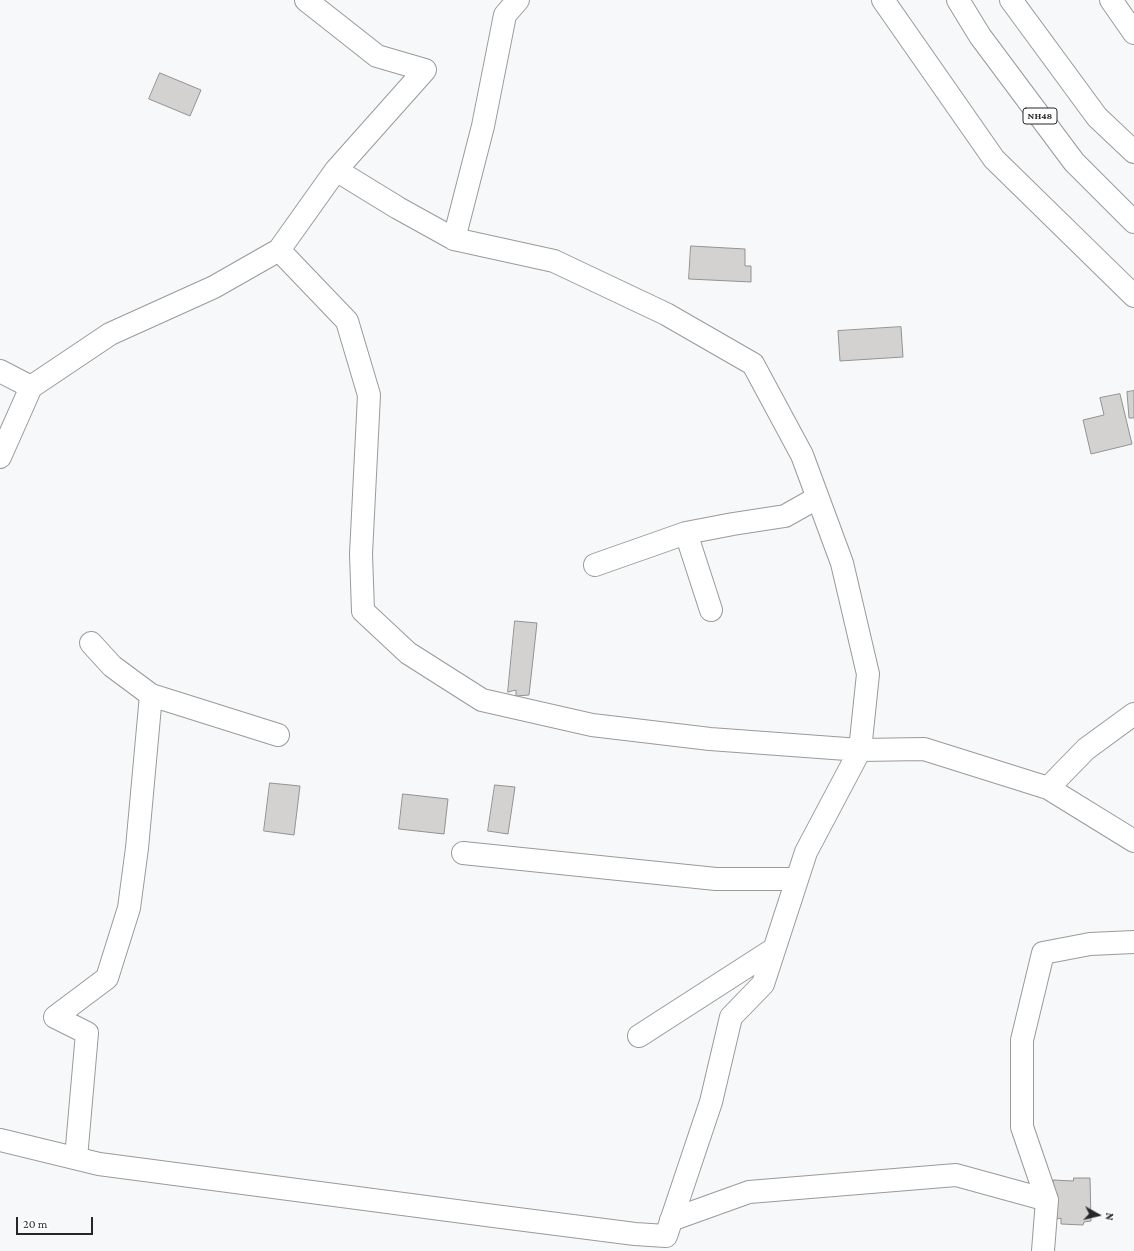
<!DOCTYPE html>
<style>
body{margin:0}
#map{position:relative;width:1134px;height:1251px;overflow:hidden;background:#f7f8f9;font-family:"Crimson Pro",serif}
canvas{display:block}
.north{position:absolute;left:1078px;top:1195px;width:40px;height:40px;-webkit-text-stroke:3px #fff;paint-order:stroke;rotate:98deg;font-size:11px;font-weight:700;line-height:16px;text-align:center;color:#272728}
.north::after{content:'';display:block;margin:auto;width:14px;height:18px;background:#272728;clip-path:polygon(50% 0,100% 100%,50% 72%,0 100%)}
.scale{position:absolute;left:16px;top:1217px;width:77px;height:18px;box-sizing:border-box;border:2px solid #272728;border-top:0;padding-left:5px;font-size:12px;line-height:14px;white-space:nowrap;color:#272728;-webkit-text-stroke:3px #fff;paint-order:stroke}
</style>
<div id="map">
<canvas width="1134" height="1251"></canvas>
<div class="north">N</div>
<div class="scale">20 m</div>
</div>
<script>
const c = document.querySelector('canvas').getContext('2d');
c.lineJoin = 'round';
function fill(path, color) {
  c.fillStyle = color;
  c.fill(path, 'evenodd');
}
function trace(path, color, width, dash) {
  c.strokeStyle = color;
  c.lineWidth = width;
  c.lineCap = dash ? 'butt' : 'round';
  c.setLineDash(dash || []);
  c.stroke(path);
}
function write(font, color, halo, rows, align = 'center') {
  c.font = font + ' "Crimson Pro",serif';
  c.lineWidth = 3;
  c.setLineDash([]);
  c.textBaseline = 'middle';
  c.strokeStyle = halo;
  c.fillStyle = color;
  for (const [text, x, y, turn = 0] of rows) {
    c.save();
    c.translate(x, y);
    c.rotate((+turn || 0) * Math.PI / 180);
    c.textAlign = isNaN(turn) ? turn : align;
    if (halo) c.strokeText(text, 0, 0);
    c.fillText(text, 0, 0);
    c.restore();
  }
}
const building = new Path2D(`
 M160,73l41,17 -11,26 -41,-17z
 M691,246l54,3v17h6v16l-62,-3z
 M901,327l2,30 -63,4 -2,-30z
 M1134,391v27h-5l-2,-26z
 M1120,394l12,50 -41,10 -8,-34 21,-5 -4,-17z
 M515,621l22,2 -8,72 -13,1v-6l-8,2z
 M270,783l30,3 -6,49 -30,-4z
 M495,785l20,2 -7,47 -20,-3z
 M403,794l45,5 -4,35 -45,-5z
 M1074,1178h16l1,43 -7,1 -1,3 -22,-1v-6l-4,1 -4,-39 20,1z`);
fill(building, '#d3d2d1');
trace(building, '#939292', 1);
const street = new Path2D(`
 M883,0l111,159 140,137
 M336,170l62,38 56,31 29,-113 22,-111 13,-15
 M454,239l100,22 112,53 87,50 49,91 40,108 26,111 -8,76 64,-1 124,39 86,53
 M0,371l31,16
 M0,457l31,-70 79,-53 104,-47 65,-37 57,-80 89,-100 -48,-14 -71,-56
 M686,533l25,77
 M595,565l91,-32 47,-9 52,-8 32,-18
 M151,695l127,40
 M1048,788l38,-39 48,-35
 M463,853l253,26h81
 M639,1036l135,-87
 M0,1140l99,24 395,52 141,18 31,2 45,-134 20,-85 32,-33 43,-132 54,-102 -150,-11 -118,-14 -110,-25 -74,-47 -45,-42 -2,-57 8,-159 -22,-74 -68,-71
 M76,1158l11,-125 -32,-16 52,-39 22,-70 8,-60 14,-153 -39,-29 -21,-23
 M1047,1200l-25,-73v-87l21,-87 47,-9 44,-2
 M671,1220l78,-28 207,-17 91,25 -4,51`);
const highway = new Path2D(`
 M958,0l22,36 94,126 60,60
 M1011,0l86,117 37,35
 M1111,0l23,33`);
trace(street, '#999a9a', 24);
trace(highway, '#999a9a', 24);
trace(street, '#fff', 22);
trace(highway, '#fff', 22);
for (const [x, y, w] of [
 [1040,116,34]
]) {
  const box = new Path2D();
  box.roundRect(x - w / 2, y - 8, w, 16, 3);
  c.fillStyle = '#fff';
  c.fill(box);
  trace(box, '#272728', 1);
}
write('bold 10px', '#272728', null, [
 ["NH48",1040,116]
]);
</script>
